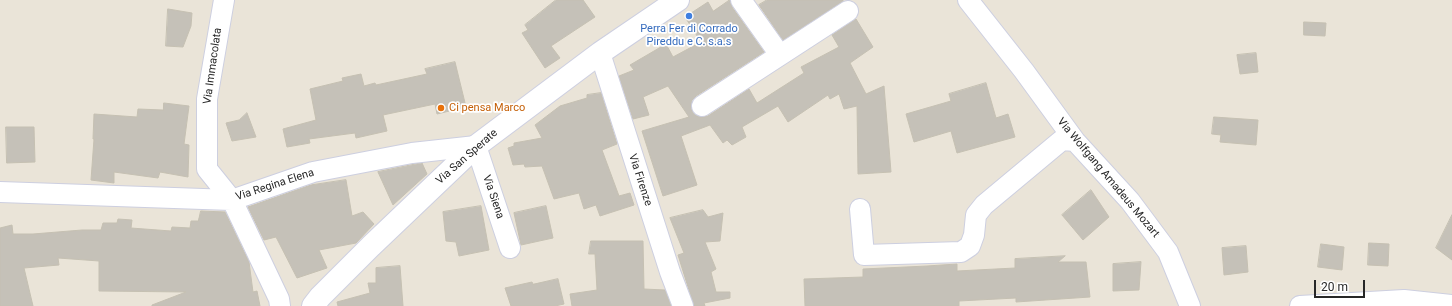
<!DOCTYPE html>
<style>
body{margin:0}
#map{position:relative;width:1452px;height:306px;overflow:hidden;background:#eae4d8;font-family:Roboto,sans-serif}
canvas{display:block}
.scale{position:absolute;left:1314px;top:280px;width:51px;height:18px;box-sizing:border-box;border:2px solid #272727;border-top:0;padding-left:5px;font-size:12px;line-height:14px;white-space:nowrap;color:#272727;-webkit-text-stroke:3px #fff;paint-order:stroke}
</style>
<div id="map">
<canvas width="1452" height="306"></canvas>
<div class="scale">20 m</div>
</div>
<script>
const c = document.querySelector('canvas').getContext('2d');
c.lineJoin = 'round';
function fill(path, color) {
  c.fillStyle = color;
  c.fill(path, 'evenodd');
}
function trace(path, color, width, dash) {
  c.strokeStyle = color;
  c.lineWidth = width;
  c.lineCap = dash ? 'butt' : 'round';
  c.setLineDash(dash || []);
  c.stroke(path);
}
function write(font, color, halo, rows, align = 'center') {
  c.font = font + ' Roboto,sans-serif';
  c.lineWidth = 3.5;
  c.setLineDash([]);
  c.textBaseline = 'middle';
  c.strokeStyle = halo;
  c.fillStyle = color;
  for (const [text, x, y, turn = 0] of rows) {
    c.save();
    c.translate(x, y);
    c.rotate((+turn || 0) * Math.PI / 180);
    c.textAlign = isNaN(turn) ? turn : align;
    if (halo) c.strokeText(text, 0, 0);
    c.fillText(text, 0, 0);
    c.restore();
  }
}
const building = new Path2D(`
 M556,0h27l12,17 -44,29 9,12 -15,10 -23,-35 6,-3 -3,-5z
 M730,0l2,7 32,45 -68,44 -4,4 -1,6 2,7 4,3 6,1 5,-1 41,-27 8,14 47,-30 -3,-6 38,-20 -7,-12 24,-16 17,28 -23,16 16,31 18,-8 7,86 -33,2 -1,-68 -13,3 -5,-15 -9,5 -2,-4 -40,27 -10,-16 -36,21 4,10 -14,8 -5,-5 -4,3 -13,-18 -29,11 16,49 -34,11 -21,-65 47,-14 -21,-31 -25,11 6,18 -16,4 -14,-43 15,-6 -4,-5 36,-21 7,13 28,-15 -16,-25 23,-15 5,9z
 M767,0h76v1l-60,39 -24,-35z
 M168,9l24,4 -1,13 -8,21 -17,-1z
 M1304,22l22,1 -1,13 -21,-1z
 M1256,53l2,19 -18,2 -3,-19z
 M455,62l11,45 -29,7 -2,-10 -52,11 4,16 -31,7 -1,-5 -46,6 1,4 -23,4 -4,-18 33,-9 -6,-31 33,-8 -1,-3 19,-4 3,12 11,-3 1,2 51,-11 -2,-5z
 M986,83l10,35 12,-4 7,23 -58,16 -6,-22 -37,11 -8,-28 45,-13 -2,-7z
 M601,93l16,51 -15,6 17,46 11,-3 4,12 -34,11 -4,-11 -12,4 -5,-16 -25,6 -12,-33 -17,1 -1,-3 -11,1 -5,-17 6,-2v-3l28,-5 -7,-13 25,-19 27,-8v-3z
 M164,103l25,3 -5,38 5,1 -1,32 -28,-5 -2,6 -44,-6v11l-23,-3 3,-41h-1l1,-25 43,3 1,-8 25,1z
 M247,113l9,24 -24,4 -6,-18 13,-3z
 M1214,117l44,3 -2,25 -36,-3 1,-7 -9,-1z
 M6,127h28l1,35 -28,1z
 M422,163l5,11 -34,31 -15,-33z
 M346,180l6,36 11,-4 11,12 -18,19 -37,7 8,18 -30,10 -21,-41 -12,3 -16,-33 63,-22z
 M1091,190l18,27 -26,23 -21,-25z
 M481,206l8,44 -30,6 -3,-14 -10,-1 -3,-29z
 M546,206l7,32 -32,7 -7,-32z
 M703,210l5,7 15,-4 -3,28 -15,1 11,27 -5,3 5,20h14v6l-26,5 1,3h-11l-16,-51 6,-2 -14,-35z
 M201,211l24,1 24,50 4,30 4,-1 3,15h-108v-1l34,-13 -87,-1v-30l-41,-3 1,7 -35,3 9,38h-33v-78l12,-3 1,9h20l49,-4h19l2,-7h14l1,-4 14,1 -1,8 40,3 1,-4 18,1 1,-7h7z
 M1452,215v45l-16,-12z
 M591,241h52l1,48 21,1 6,16h-99l-2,-12 27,-4 -2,-36h-6z
 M1369,243l20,1 -1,22 -20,-1z
 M1321,244l23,3 -2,23 -24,-3z
 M1246,246l2,26 -24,3 -2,-27z
 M1065,256l-7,6h28l4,35 -74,5v-4l-57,3v5h-154l-1,-27 59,-2v-8l64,-3 30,-2v7l58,-3v-9z
 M1141,262l-2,28 -26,1v-27z
 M400,266l3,40h-65l-1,-4 33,-9 -2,-10h8v-15z
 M558,279l6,25 -9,2h-44l-6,-18 27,-6 1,2z`);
fill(building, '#c5c1b8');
trace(building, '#c5c0b2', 1);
const street = new Path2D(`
 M224,0l-17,99v70l25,31 47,99 1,7
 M741,0l39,55
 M968,0l56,71 51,70 55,60 38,51 22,54
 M600,53l70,219 13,34
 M702,106l146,-95
 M0,192l232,8 81,-28 99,-19 64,-7 34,102
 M860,209l4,46 97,-3 9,-6 4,-11 2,-20 8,-10 78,-65 13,1
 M1300,306l104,-6 48,5`);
const secondary = new Path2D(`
 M313,306l7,-9 51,-51 105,-100 124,-93 78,-53`);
trace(street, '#cdcfe0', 22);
trace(secondary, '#cdcfe0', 24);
trace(street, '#fff', 20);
trace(secondary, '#fff', 22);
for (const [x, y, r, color] of [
 [689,16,4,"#3f7fe0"],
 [441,108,4,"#e8710a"]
]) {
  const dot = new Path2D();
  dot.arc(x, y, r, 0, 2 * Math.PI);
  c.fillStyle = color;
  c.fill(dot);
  trace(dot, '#fff', 1.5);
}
write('11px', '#366cbe', '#fff', [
 ["Perra Fer di Corrado",689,29],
 ["Pireddu e C. s.a.s",689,42]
]);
write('11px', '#272727', '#fff', [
 ["Via Immacolata",213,66,-82],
 ["Via San Sperate",467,157,-41],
 ["Via Wolfgang Amadeus Mozart",1108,178,50],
 ["Via Firenze",640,180,72],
 ["Via Regina Elena",275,185,-18],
 ["Via Siena",493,197,71]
]);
write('11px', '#c56008', '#fff', [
 ["Ci pensa Marco",449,108]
], 'left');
</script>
